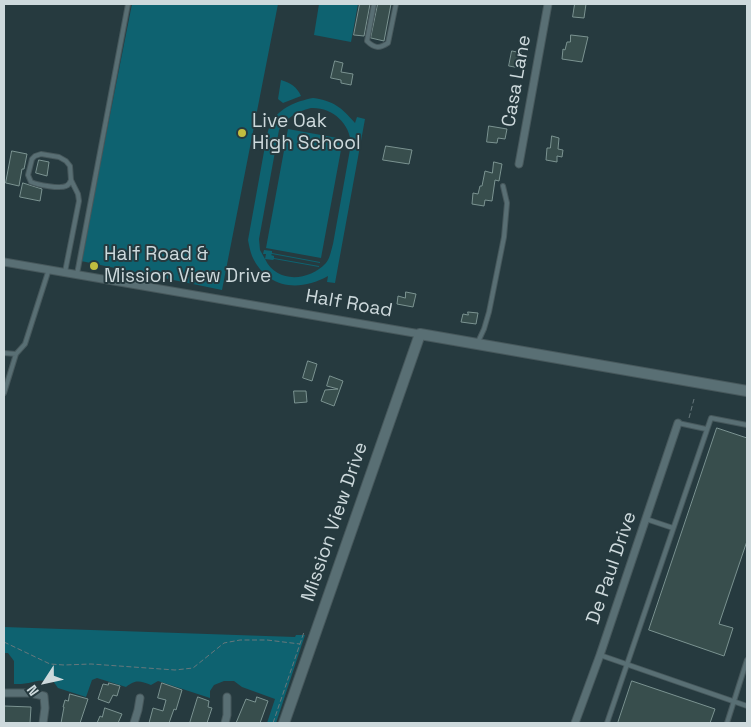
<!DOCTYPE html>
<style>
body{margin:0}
#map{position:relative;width:751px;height:727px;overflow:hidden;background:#263a3f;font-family:"Space Grotesk",sans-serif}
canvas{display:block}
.frame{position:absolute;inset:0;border:5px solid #cdd9dc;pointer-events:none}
.north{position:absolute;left:20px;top:657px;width:50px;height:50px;-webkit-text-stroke:4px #263a3f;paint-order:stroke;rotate:235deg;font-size:14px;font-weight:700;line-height:20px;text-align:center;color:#cdd9dc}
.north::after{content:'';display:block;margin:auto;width:18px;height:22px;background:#cdd9dc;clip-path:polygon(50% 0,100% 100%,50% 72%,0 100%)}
</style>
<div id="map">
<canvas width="751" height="727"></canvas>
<div class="frame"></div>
<div class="north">N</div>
</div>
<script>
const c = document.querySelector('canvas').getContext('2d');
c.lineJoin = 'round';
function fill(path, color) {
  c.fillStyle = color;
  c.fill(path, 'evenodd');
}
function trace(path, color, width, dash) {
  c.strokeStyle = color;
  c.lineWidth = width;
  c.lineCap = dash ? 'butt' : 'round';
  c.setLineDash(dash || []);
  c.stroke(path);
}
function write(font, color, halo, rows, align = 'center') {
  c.font = font + ' "Space Grotesk",sans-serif';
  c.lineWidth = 4;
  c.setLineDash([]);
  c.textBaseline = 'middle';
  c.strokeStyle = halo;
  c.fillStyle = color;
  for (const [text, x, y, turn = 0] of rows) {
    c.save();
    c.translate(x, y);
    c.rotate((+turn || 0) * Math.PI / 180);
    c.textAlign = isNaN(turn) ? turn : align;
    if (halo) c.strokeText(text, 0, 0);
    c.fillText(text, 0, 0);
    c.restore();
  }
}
fill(new Path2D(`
 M132,4h46l8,1 1,-1h91l-56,286 -141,-29z
 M319,4h39l-7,38 -37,-7z
 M281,80c10,3 16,7 20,16l-18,7 -5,-4z
 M313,98c21,3 28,9 42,25l2,-6 8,2 -30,164 -8,-1 1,-6c-29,16 -61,13 -76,-20 -2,-5 -3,-11 -4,-16l19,-105c1,-4 2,-8 4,-12 8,-15 26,-22 42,-25zM311,108c21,-1 39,15 40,36l-18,100c-2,7 -3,14 -7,19 -17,18 -49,21 -61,-4l8,1 1,-1 45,8v-1l-45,-8v-2l-3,-1 1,-1 48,9v-1l-48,-9v-2l-8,-1 -1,4h3l-1,5 -5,-9 -1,-11 20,-109c8,-13 17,-18 32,-22z
 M288,129l55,10 -22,119 -55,-10z
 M4,627l291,10 1,-2h9l-29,88h-9l8,-24 -33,-12 -8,-6h-10l-10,4 -4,6v7l-52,-17 -7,4c-11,-4 -15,-6 -25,2l-29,-9 -5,2 -6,17 -28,-9 -5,-7c-15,-3 -23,4 -39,3v-23l-6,-8h-4z`), '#0e6270');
const building = new Path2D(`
 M360,4h10l-6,32 -10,-1z
 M378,4h13l-7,37 -13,-3z
 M575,4h11l-2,14 -11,-1z
 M571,35l17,2 -6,25 -20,-3 1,-10 2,1 2,-8h3z
 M512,51l10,2 -2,15 -11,-2z
 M335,61l8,2 -2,9 12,2 -2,11 -10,-2v-3l-10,-2z
 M489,126l18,3 -2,10 -7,-1 -1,5 -10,-1z
 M552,136l7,2 -1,11 5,1 -1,7 -5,-1v6l-11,-2 1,-12h3z
 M386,146l26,4 -3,14 -26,-4z
 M12,151l15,3 -3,15h-2l-3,17 -13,-3z
 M39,160l10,2 -2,14 -11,-3z
 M494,162l8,2 -3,17 -4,-1 -3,21 -7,-1 -1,6 -12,-2 1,-11 5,1 2,-8h2l3,-15 7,2z
 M23,183l19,6 -2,12 -20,-4z
 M406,292l10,2 -3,13 -16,-3 1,-8 7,2z
 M468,312l10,1 -2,11 -15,-2 2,-8 5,1z
 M308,361l9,3 -5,17 -9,-3z
 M330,376l13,5 -9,25 -13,-5 4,-11 13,-1 -11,-3z
 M294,391h12l1,11 -12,1z
 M717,428l30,10v103l-28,83 14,4 -9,28 -75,-26z
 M632,681l83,28 -5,14h-92z
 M109,683l11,3 -3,10 -4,-1 -4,8 -11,-4 5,-15 5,1z
 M162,683l20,7 -6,20 -2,-1 -5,14h-20l4,-15 10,3 3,-11 -8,-2z
 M70,694l18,5 -8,24h-19l3,-16h-1l2,-7 3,1z
 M198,697l11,4 -1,6 4,1 -5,15h-17z
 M257,697l11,4 -8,22h-24l10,-24 9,3z
 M4,706l27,1 -1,16h-26z
 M105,708l17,6 -4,9h-21l3,-7 2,1z`);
fill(building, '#384e4d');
trace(building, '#7b9391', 1);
const lane = new Path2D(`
 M374,4l-7,37c7,7 12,8 21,2l8,-39
 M65,272l14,-71 -1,-7 -7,-14 -1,-14 -4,-5 -7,-4 -18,-3 -6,2 -3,3 -4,16 3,7c7,3 29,7 35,4 3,-1 4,-3 5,-6
 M77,274l51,-270
 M477,344l7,-15 5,-17 15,-75 3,-34 -4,-17
 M4,353l12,1 -12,39
 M16,354l9,-10 24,-75
 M678,423l28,6
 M646,519l27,9
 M600,655l147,51
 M607,723l104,-305 36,7
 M727,723l20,-63`);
const street = new Path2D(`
 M519,164l29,-160
 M4,262l416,72
 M4,693h26l14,3 1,12 -2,15
 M134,723l4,-13 2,-12
 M225,723l2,-8v-18
 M575,723l25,-68 78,-232`);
const secondary = new Path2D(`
 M284,723l136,-389 327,57`);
trace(lane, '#47585c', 6);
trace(street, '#47585c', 9);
trace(secondary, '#47585c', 12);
trace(new Path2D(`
 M689,418l5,-19
 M4,642l46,22 14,1 27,-1 84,6 18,-2 31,-25 16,-3h27l33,4
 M273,723l31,-91`), '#67787c', 1, [5, 2.5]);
trace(lane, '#596f74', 4);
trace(street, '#596f74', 7);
trace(secondary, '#596f74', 10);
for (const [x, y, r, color] of [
 [242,133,5,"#c2bd3f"],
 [94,266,5,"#c2bd3f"]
]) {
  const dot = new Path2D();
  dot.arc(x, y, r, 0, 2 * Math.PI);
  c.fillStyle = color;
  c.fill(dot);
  trace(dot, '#263a3f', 2);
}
write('19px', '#cdd9dc', '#263a3f', [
 ["Casa Lane",517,81,-80],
 ["Half Road",349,304,10],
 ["Mission View Drive",335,522,-71],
 ["De Paul Drive",612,568,-71]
]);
write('19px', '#cdd9dc', '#263a3f', [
 ["Live Oak",252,122],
 ["High School",252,144],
 ["Half Road &",104,255],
 ["Mission View Drive",104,277]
], 'left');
</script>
